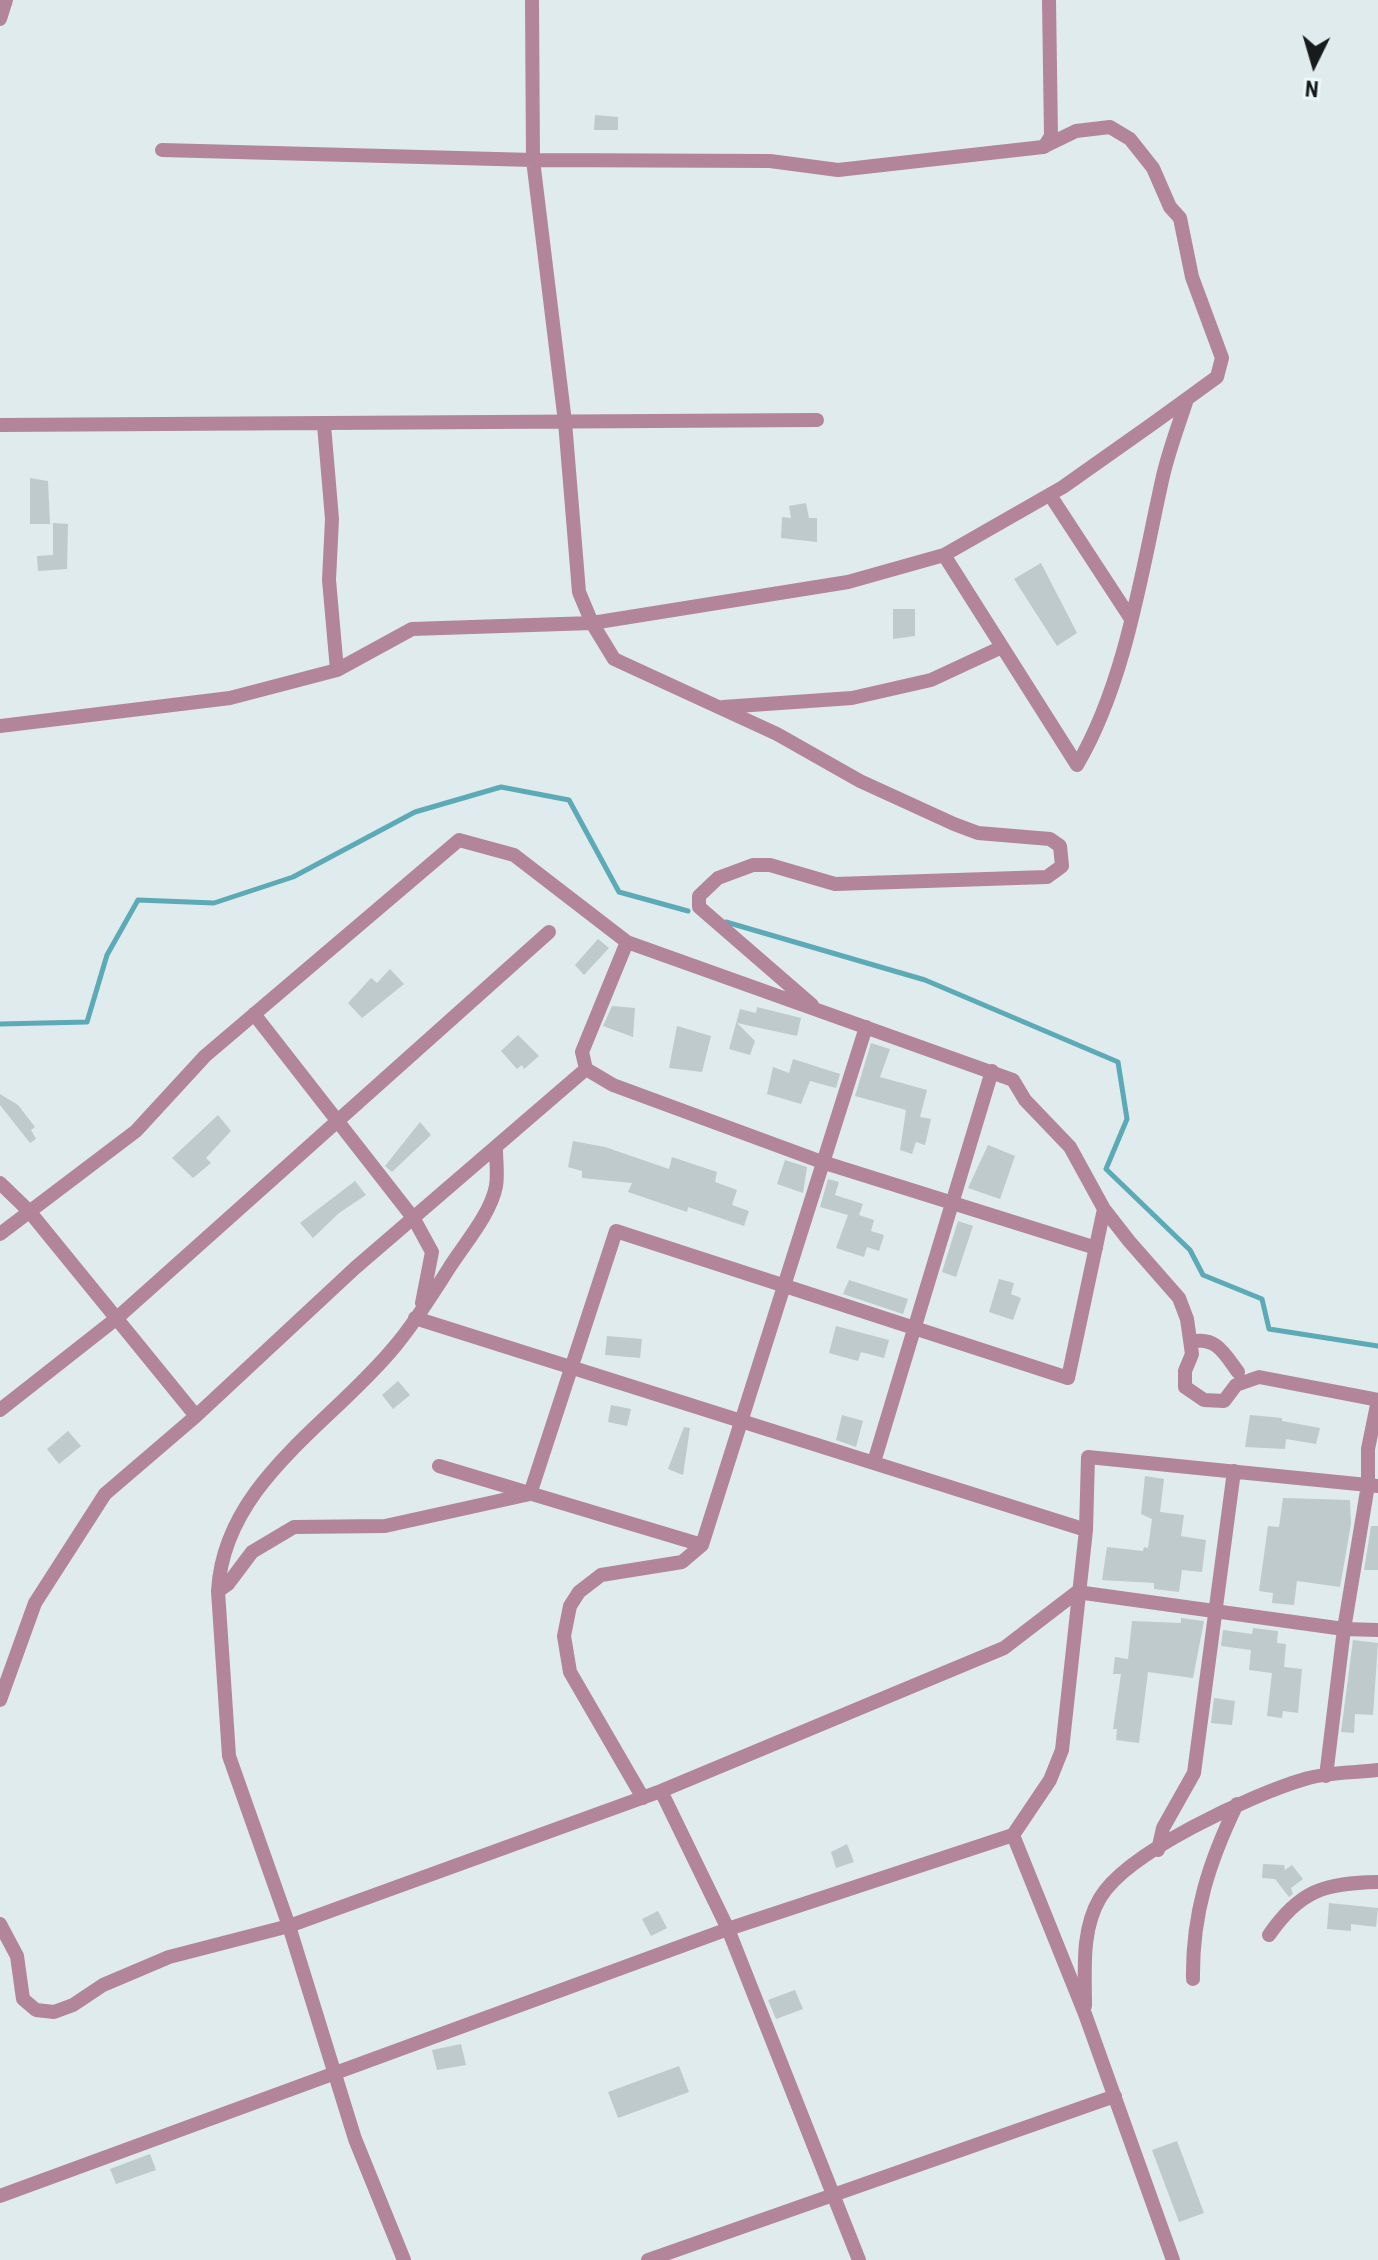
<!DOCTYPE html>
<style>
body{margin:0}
#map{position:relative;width:1378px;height:2260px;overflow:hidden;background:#dfebed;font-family:"Roboto Condensed",sans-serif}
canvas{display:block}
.north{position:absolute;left:1274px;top:24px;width:80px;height:80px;-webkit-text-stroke:6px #ecf9fb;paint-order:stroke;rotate:185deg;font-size:22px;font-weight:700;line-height:32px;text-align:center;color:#171b1c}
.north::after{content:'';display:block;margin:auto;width:28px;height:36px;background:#171b1c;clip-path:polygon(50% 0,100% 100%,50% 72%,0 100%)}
</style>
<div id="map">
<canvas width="1378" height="2260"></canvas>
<div class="north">N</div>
</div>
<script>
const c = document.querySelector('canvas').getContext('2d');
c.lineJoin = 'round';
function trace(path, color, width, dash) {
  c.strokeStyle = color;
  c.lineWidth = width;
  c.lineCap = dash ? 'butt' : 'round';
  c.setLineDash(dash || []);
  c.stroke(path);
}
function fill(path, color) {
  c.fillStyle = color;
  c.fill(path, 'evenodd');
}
trace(new Path2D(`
 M726,922l199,58 193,82 9,57 -21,50 84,81 13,25 59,24 7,30 109,17
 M0,1024l87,-2 20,-67 31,-55 76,3 79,-26 122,-65 86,-25 68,13 50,92 69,19`), '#5caab6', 5);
fill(new Path2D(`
 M595,115l23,2v13h-24z
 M30,478l18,3 2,43h-20z
 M806,503l3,15h8v24l-36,-4 1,-21 9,1 -2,-12z
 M53,523l15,1 -1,45 -29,2 -1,-15 16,-1z
 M1041,563l36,70 -20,13 -43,-67z
 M893,609h22v27l-22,3z
 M598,939l11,9 -25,27 -9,-10z
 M390,969l14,15 -42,34 -14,-15 23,-25 6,5z
 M612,1006l23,2 -2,29 -30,-11z
 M757,1007l44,11 -4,18 -60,-13 18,18 -5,14 -21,-6 11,-40 16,4z
 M677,1026l34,10 -9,36 -33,-4z
 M518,1035l21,21 -15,13 -2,-4 -5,4 -16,-18z
 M871,1043l19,6 -10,28 47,13 -7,27 11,2 -6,26 -9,-3 -4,12 -12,-4 6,-40 -51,-14z
 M793,1059l47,15 -4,14 -26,-7 -9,23 -34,-10 6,-27 16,6z
 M0,1094l18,11 17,22 -4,3 5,9 -6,4 -30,-38z
 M218,1115l13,16 -25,27 5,5 -18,15 -21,-20z
 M420,1122l11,13 -39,37 -7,-6z
 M573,1141l32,6 64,22 3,-12 45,15 -2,10 22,8 -5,15 17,6 -5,15 -56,-19 -1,5 -59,-20 4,-9 -50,-5v-7l-14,-4z
 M988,1145l27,11 -15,43 -32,-11z
 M785,1160l22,7 -4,26 -26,-9z
 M828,1179l11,3 -4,13 28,9 -4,11 15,5 -3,11 13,4 -5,16 -12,-4 -3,10 -28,-9 12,-33 -28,-8z
 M355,1181l11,14 -27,18 -26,25 -13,-15z
 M958,1221l15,5 -17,51 -14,-5z
 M999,1279l15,4 -3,11 10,4 -8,22 -24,-8z
 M849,1280l59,19 -5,15 -60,-20z
 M836,1326l53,14 -5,18 -23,-6 -3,9 -29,-8z
 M607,1336l35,3 -2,19 -35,-3z
 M398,1381l12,14 -17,14 -11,-14z
 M611,1405l20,4 -4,17 -19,-4z
 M842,1415l21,6 -7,26 -20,-7z
 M1250,1415l32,3v3l38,7 -4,16 -30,-5 -1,10 -40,-2z
 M684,1427l6,1 -7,47 -15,-6z
 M68,1431l13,15 -22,18 -12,-15z
 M1145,1476l19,3 -4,33 24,3 -3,21 25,4 -4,32 -20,-2 -3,22 -25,-3v-6l-52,-3 5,-33 36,4 1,-4 4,1 4,-29 -11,-5z
 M1283,1498l67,2 1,24 -11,63 -43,-6 -3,24 -22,-2 1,-10 -14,-2 9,-65 11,1z
 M1371,1526h7v44h-14z
 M1181,1618l23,3 -11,57 -45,-6 -9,71 -23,-3 1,-11h-4l8,-55h-8l2,-17 13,2 4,-38 49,2z
 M1253,1628l25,3 -1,12 9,1 -2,23 18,2 -4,44 -15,-2 -1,7 -15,-2 5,-43 -23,-3 2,-20 -30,-4 2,-16 29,4z
 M1353,1640l25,3 -5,72 -18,-1 -1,19 -13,-1z
 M1214,1698l21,3 -3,24 -21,-2z
 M847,1844l7,18 -18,6 -5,-16z
 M1263,1864l21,1 1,5 7,-5 11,14 -12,9 2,6 -4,3 -14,-18 -13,-1z
 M1329,1903l49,5 -2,19 -25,-3v7l-24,-2z
 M658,1911l9,17 -16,8 -9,-17z
 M795,1990l8,19 -27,10 -8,-19z
 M461,2044l5,21 -29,5 -5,-20z
 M679,2066l10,26 -71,26 -10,-26z
 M1177,2141l27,72 -25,9 -27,-72z
 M150,2154l6,16 -40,14 -6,-15z`), '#becacc');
trace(new Path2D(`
 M532,0l1,160 32,262 14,170 13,31 22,36 163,75 83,47 94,43 24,9 72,6 10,7 2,20 -15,11 -212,7 -65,-19h-17l-35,13 -19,18v11l113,98
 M0,19l6,-19
 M1044,147l7,-11 -2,-136
 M0,425l817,-5
 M324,425l8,94 -3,61 8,90
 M1050,495l81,124
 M944,555l133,210c49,-83 65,-196 86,-289 6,-26 16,-52 24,-77
 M723,707l129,-9 79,-18 71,-33
 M0,726l230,-28 107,-28 75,-41 180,-6 256,-41 96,-27 119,-68 92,-65 62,-45 5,-19 -30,-81 -12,-59 -10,-11 -17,-39 -23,-29 -20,-12 -34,4 -33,16 -205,23 -68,-9 -237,-1 -371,-10
 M627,942l-45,110 4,17 27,16 209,77 274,86
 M254,1014l160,205 18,33 -10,51
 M0,1183l29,28 167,205
 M0,1234l136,-103 69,-75 254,-216 55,15 113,87 386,138 12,20 45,47 34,62 25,32 50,57 8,21 5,35 -7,17v16l19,13 20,1 12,-16 23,-8 119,23
 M415,1318l671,212
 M1191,1342c25,-6 33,11 47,30
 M0,1410l117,-92 432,-386
 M874,1462l118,-391
 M439,1466l263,79
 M218,1591c6,-109 115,-168 178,-246 20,-24 38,-53 55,-80 15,-23 40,-52 45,-79 2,-11 0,-25 0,-37
 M0,1700l35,-97 70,-109 91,-78 159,-148 231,-199
 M1326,1776l18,-147 24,-144v-36l10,-49
 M661,1791l67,138 131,331
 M643,1798l-73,-126 -6,-36 6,-30 9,-14 22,-17 81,-13 20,-17 164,-518
 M1013,1835l72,179 88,246
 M1158,1850l5,-22 31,-55 40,-302
 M0,1924l17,32 6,43 13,11 18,2 19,-7 30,-20 66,-28 120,-31 372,-135 343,-143 73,-56 267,37 34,1
 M1269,1935c31,-45 56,-52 109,-53
 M1193,1979c-1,-65 16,-117 44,-175
 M1085,2006c0,-36 -4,-76 15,-108 27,-46 153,-104 205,-119 22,-7 49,-6 73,-9
 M0,2196l728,-267 285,-94 37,-55 12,-30 24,-220 2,-73 290,29
 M404,2260l-49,-121 -66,-213 -60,-170 -11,-165 10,-7 24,-32 42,-25 91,-1 145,-32 86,-263 452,147 36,-169
 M648,2260l467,-164`), '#b2859b', 14);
</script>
